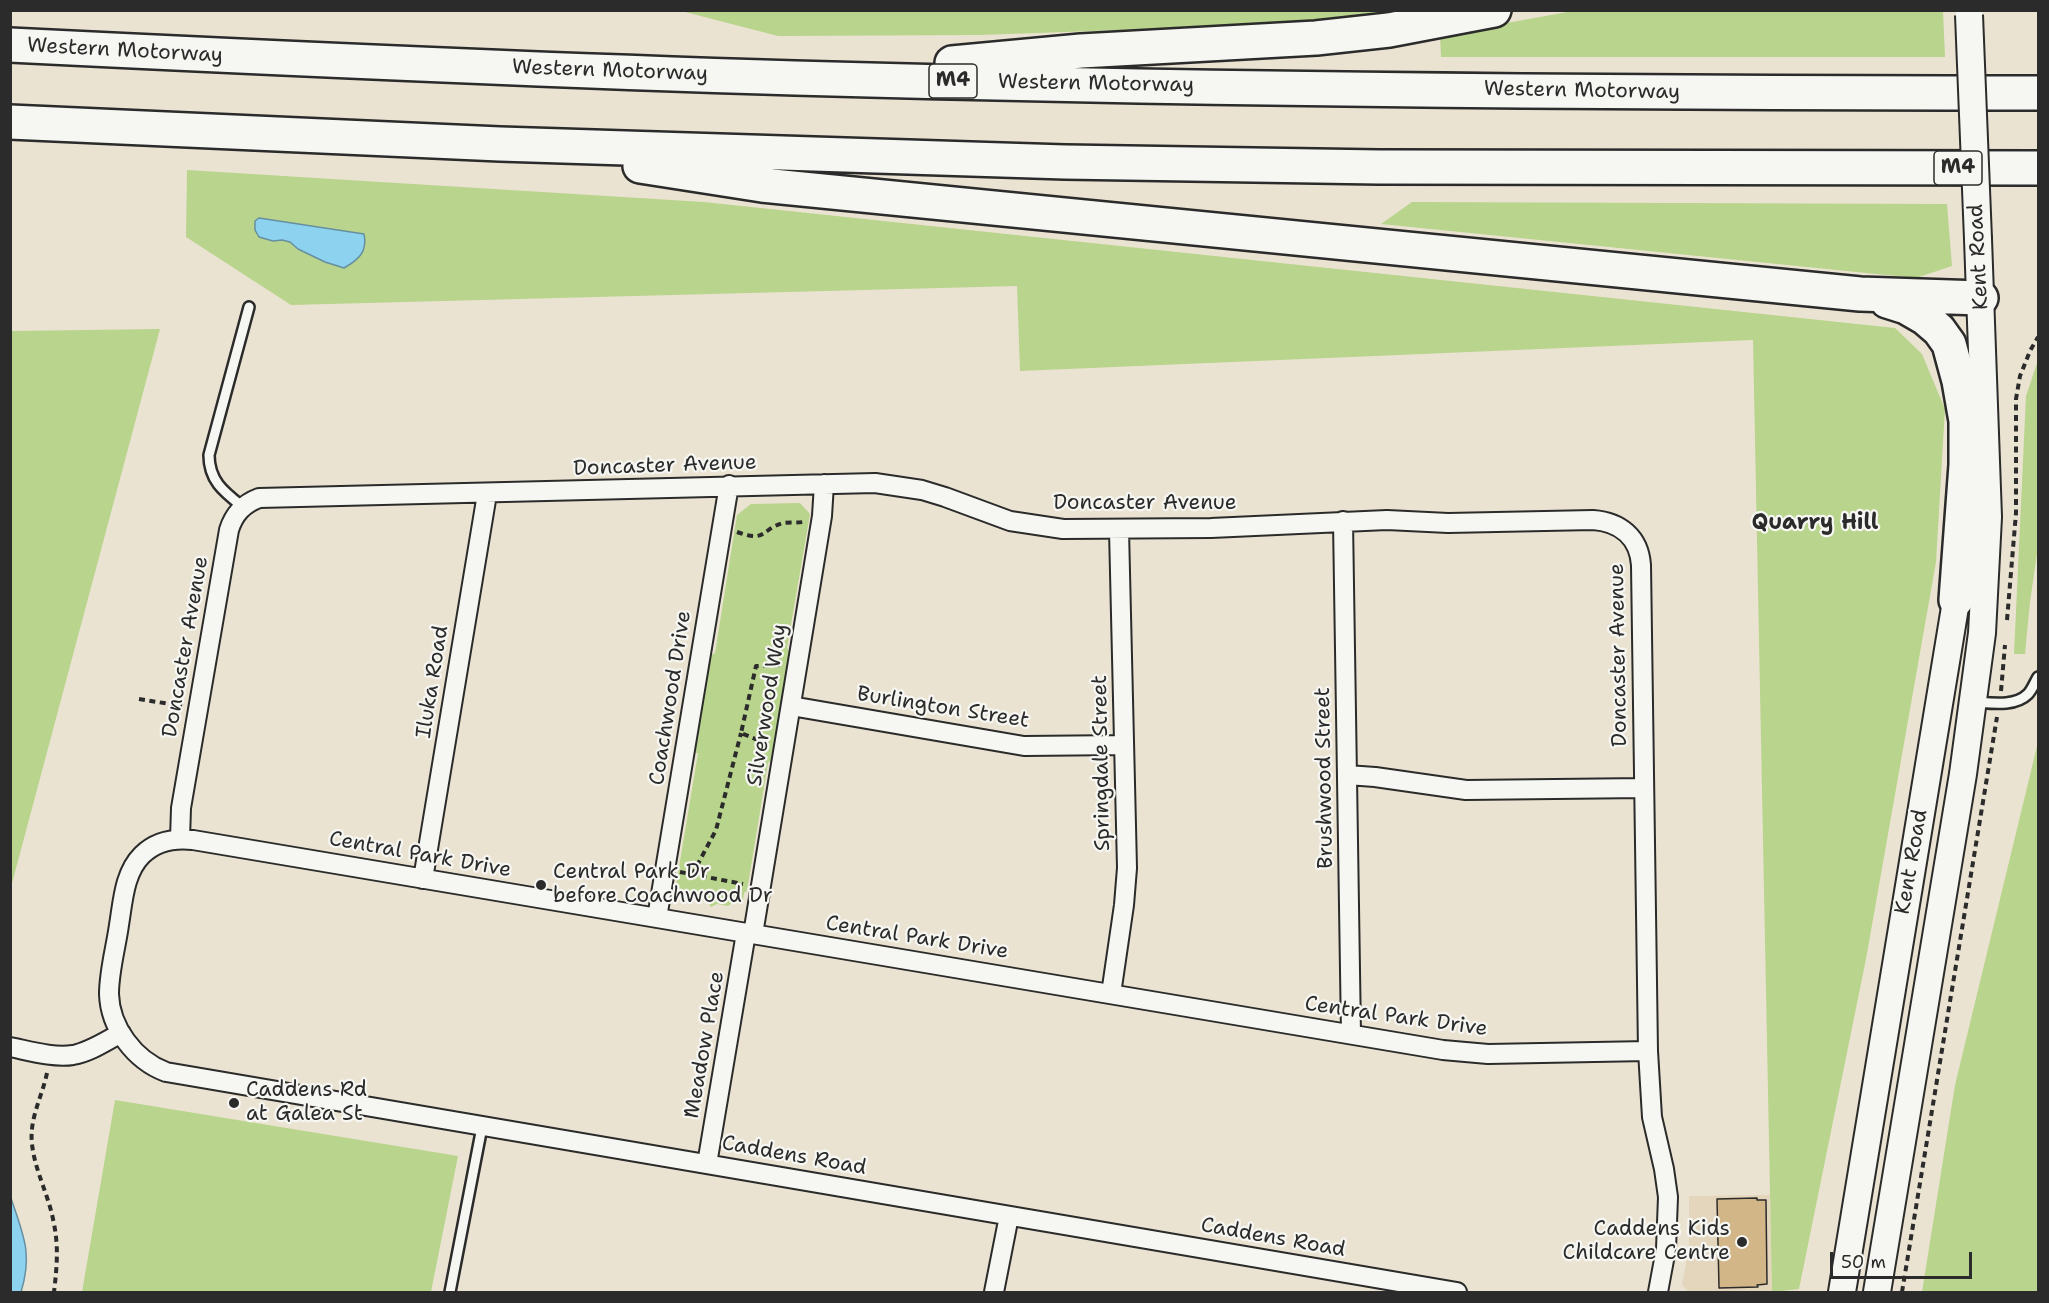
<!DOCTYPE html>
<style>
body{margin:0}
#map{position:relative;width:2049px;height:1303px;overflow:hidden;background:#ebe3d2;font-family:"Shantell Sans",sans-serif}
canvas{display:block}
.frame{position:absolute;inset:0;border:12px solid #2b2b2b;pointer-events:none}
.scale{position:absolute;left:1830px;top:1252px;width:142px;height:27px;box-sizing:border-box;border:3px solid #2b2b2b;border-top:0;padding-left:8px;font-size:18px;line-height:21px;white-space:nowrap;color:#2b2b2b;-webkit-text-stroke:4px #f6f6f2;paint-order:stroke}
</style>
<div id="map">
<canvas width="2049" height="1303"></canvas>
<div class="frame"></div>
<div class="scale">50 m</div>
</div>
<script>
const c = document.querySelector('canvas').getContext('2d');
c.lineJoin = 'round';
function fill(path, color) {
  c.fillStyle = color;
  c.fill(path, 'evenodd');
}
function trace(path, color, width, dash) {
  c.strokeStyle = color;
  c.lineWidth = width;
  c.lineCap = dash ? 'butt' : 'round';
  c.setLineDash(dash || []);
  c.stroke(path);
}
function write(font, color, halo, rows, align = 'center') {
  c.font = font + ' "Shantell Sans",sans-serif';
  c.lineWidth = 4.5;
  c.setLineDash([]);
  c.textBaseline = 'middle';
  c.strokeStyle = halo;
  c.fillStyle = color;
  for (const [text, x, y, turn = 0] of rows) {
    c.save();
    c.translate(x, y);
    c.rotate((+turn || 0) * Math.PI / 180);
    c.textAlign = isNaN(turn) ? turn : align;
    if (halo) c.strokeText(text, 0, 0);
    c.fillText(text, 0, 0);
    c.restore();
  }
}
fill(new Path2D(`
 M1770,1195l2,97h-84l-6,-8 7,-36v-52z`), '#e4d6bc');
fill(new Path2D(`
 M1943,10l2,47h-504l-1,-22 133,-24z
 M662,11h726l-20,5 -161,11 -227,8 -202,1 -93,-24z
 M187,170l517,32 1191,126 27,26 23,55 -9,153 -70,397 -67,330 -27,3 -19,-952 -733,31 -3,-85 -726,19 -105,-68z
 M1412,202l535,2 5,62 -36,12 -535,-54z
 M160,329l-149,558v-556z
 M2038,360v187l-8,55 -5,52h-11l12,-258z
 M800,503l10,11 -23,134 6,8 -17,101 -8,6 -21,128 -3,2 -1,7 -6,4 -5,-1 -4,3 -11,-2 -6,3 -4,-5 -22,-4 -9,-13 22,-132h-5l13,-95 9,-5 22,-138 14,-11z
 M2038,742v550h-116l33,-207z
 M115,1100l343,56 -27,136h-349z`), '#b9d48c');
const water = new Path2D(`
 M259,218l105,16c4,18 -6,26 -20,34l-19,-6 -27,-13 -8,-7 -8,-2 -9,1 -14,-4 -4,-7v-9z
 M11,1198c12,37 22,55 10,94h-10z`);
fill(water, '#8dd2ef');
trace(water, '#668fa1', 1.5);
const building = new Path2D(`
 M1757,1198v2h9l1,84 -10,1 1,2 -39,1 -2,-89z`);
fill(building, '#d2b687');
trace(building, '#2b2b2b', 1.5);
const service = new Path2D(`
 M243,507c-19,-15 -34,-26 -34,-52l40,-148
 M1975,702c16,1 40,5 53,-8 4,-4 7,-12 10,-17
 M450,1292l32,-165`);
const minor = new Path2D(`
 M1343,521l8,513
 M791,706l233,40 100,-1
 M1347,775l28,2 91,13 178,-2
 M180,839l1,-31 48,-278c5,-16 14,-26 30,-32l616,-15 47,7 23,7 65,24 53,8 148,-1 176,-8 61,3 145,-3c27,2 46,17 48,45l7,486 4,66 12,52 4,28 -2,52 -8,43
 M423,879l64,-385
 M657,918l72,-433
 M753,934l69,-418 2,-32
 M1111,994l13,-89 3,-37 -8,-338
 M10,1047c20,4 43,11 63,8 17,-3 33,-14 48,-22
 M707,1164l39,-231
 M994,1292l15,-76
 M1457,1292l-1291,-220c-32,-12 -56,-45 -57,-78 0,-23 7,-47 10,-69 4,-24 5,-52 23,-70 14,-14 33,-17 51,-15l1250,210 45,4 160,-3`);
const secondary = new Path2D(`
 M1842,1292l117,-709
 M1877,1292l86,-518 19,-141 6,-116 -10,-278`);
const motorway = new Path2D(`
 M10,45c262,13 523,25 785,33 414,12 829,15 1243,15
 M952,63l129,-12 235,-13 73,-8 105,-20
 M10,122l490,22 565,18 314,5 659,1
 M640,166l122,19 1098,109 121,4
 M1887,301l19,6 19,11 14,12 10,14 10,37 7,40v44l-10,135`);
trace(service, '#2b2b2b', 14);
trace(minor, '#2b2b2b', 22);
trace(secondary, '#2b2b2b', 30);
trace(motorway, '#2b2b2b', 38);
trace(new Path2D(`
 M737,532c30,11 24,-3 46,-9 6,-1 14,0 20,-1
 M2007,620l9,-107v-114l4,-23 10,-25 8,-14
 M2001,691l4,-46
 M139,699l43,7
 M768,744l-27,-11 15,-67 24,-1
 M680,872l63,12
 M692,875l24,-45 25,-97
 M47,1073c-5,24 -18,46 -15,71 3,27 16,50 21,75 6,27 4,47 1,73
 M1902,1292l95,-575`), '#2b2b2b', 4, [6, 4.5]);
trace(service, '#f6f6f2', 9);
trace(minor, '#f6f6f2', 18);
trace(secondary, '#f6f6f2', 26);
trace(motorway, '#f6f6f2', 33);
const secondaryBridge = new Path2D(`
 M1969,15l9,224`);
trace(secondaryBridge, '#2b2b2b', 30, []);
trace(secondaryBridge, '#f6f6f2', 26);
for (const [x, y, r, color] of [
 [541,885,6,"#2b2b2b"],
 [234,1103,6,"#2b2b2b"],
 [1742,1242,6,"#2b2b2b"]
]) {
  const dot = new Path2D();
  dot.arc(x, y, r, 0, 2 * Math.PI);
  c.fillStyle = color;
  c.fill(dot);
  trace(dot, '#f6f6f2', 2);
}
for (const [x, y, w] of [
 [953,81,48],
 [1958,168,48]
]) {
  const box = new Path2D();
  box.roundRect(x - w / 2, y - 17, w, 34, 4.5);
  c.fillStyle = '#f6f6f2';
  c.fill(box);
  trace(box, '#2b2b2b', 1.5);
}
write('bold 20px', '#2b2b2b', null, [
 ["M4",953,81],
 ["M4",1958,168]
]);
write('21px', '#2b2b2b', '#f6f6f2', [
 ["Western Motorway",125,51,3],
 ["Western Motorway",610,71,2],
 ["Western Motorway",1096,84,1],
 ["Western Motorway",1582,91,1],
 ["Kent Road",1979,257,-93],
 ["Doncaster Avenue",665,466,-2],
 ["Doncaster Avenue",1145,504],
 ["Doncaster Avenue",186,647,-80],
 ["Doncaster Avenue",1619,655,-91],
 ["Iluka Road",433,682,-81],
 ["Coachwood Drive",671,698,-81],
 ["Silverwood Way",768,705,-81],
 ["Burlington Street",943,708,9],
 ["Springdale Street",1102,763,-91],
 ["Brushwood Street",1325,778,-91],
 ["Central Park Drive",420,855,10],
 ["Kent Road",1912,862,-80],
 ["Central Park Drive",917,938,9],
 ["Central Park Drive",1396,1017,8],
 ["Meadow Place",705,1045,-80],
 ["Caddens Road",794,1156,10],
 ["Caddens Road",1273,1238,10]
]);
write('21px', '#2b2b2b', '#f6f6f2', [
 ["Central Park Dr",553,873],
 ["before Coachwood Dr",553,897],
 ["Caddens Rd",246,1091],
 ["at Galea St",246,1115],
 ["Caddens Kids",1730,1230,"right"],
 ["Childcare Centre",1730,1254,"right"]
], 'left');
write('bold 22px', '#2b2b2b', '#f6f6f2', [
 ["Quarry Hill",1815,523]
]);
</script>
